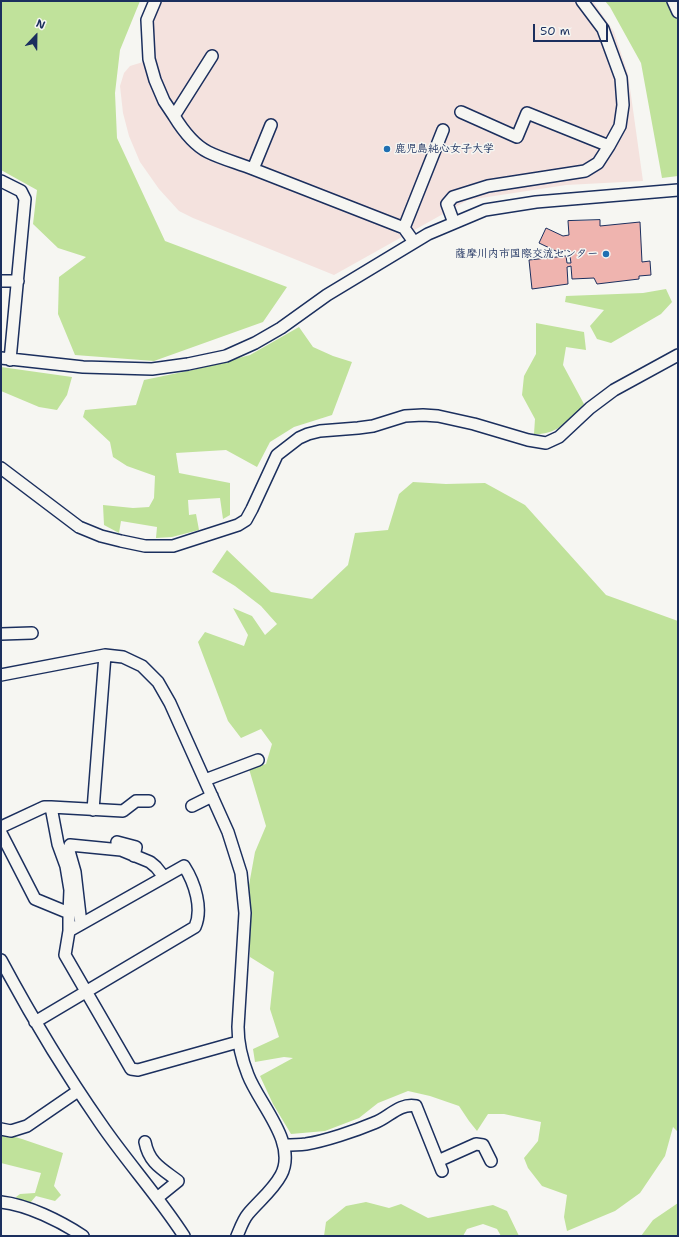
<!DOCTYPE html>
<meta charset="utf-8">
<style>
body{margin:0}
#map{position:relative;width:679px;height:1237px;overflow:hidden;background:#f6f6f2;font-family:"Shantell Sans",sans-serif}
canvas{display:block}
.frame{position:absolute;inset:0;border:2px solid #1b2f5e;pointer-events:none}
.north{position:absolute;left:16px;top:16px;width:40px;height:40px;-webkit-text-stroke:3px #f6f6f2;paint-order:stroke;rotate:22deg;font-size:11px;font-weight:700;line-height:16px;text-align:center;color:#1b2f5e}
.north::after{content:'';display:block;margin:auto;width:14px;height:18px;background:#1b2f5e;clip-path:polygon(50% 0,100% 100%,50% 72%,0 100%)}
.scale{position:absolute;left:533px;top:24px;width:75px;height:18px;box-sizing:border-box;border:2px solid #1b2f5e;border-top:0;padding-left:5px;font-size:12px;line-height:14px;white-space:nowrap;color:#1b2f5e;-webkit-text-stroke:3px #f6f6f2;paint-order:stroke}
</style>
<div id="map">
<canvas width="679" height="1237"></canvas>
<div class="frame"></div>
<div class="north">N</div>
<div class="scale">50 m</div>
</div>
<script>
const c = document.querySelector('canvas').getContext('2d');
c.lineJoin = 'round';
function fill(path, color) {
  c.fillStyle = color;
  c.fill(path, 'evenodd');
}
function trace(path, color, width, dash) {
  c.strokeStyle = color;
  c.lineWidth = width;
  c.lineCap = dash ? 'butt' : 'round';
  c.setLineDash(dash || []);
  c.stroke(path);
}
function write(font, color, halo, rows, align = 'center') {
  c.font = font + ' "Shantell Sans","Klee One",sans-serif';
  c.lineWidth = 3;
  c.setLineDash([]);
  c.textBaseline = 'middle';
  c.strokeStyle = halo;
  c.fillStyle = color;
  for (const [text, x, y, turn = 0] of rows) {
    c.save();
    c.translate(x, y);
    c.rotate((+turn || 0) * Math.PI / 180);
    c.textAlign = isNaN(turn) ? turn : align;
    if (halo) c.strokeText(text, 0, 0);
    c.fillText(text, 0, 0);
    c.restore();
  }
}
fill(new Path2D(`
 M150,1h443l21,31 14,42 15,107 -77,4 -98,15 -134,75 -141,-57 -14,-7 -20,-22 -19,-27 -11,-26 -6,-23 -3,-27 4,-13 6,-7 13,-4 -2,-39z`), '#f4e2de');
fill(new Path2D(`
 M1,1h139l-20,49 -5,43 2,45 48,103 122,46 -24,35 -109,39 -79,-6 -17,-41 1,-37 27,-20 -28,-9 -25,-24 4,-34 -36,-20z
 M605,1h73v175l-16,2 -21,-115 -31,-56z
 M666,289l6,13 -11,12 -50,29 -14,-4 -7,-13 14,-16 -39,-8 1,-6 77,-3z
 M536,323l48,9 2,18 -20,-3 -3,18 21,39c-8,12 -24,26 -38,29 -4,1 -8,1 -12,1l1,-15 -13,-24 2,-19 12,-22z
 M299,327l14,20 20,9 19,6 -20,53 -38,12 -24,15 -13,25 -31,-17 -50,3 3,20 51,10v32l-7,4 -3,-21 -32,2 1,15 7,-1 3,16 -27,7 -16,1 1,-11 -36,-6 -2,12 -15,-8 -1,-20 30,3 16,-1 5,-9 1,-22 -28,-10 -14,-9 -3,-15 -27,-25 2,-7 51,-5 8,-25 53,-11 53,-14z
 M1,367l71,10 -5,18 -10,15 -18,-3 -38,-16z
 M413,482l33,2 39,-1 40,22 81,90 72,26v511l-5,-5 -8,29 -25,37 -25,18 -48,20 -3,-14 3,-22 -25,-9 -14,-18 -4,-10 14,-17 3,-19 -37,-8h-16l-11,17 -8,-10 -10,-15 -29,-10 -22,-5 -30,12 -19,15 -34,13 -34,3 -18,-30 -13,-28 33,-18 -9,-1 -29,5 -2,-13 26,-12 -9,-28 4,-37 -24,-15 -1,-72 6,-33 11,-26 -17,-57 17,-5 6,-20 -11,-15 -20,9 -13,-17 -30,-79 7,-10 39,14 4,-11 -15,-27 19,8 13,19 12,-11 -16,-18 -26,-20 -23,-14 15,-22 44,42 41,7 36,-34 7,-32 33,-3 11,-36z
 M1,1133l21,6 41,14 -9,33 7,9 -6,6 -19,-5 -6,7h-10l-4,-6 4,-3 15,-1 6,-20 -40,-10z
 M366,1202l23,6 12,-4 27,14 65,-13 14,6 12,25h-18l-4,-7 -14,-5 -16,5 -4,7h-139l2,-14 20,-16z
 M678,1203v33h-37l12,-16z`), '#c0e29b');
const building = new Path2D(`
 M600,220v6l40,-4 2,40 8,-1 1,14 -12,1v3l-42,5 -3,-6 -22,1 -1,-13 -4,1 1,17 -36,5 -3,-29 37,-4 1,7h4l-2,-13 -11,2 -19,-9 7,-15 17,8 6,-1 -1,-14z`);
fill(building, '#efb4af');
trace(building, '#1b2f5e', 1);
const minor = new Path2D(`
 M155,1l-8,19 2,39 6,21 9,21 10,15
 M673,1l5,11
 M212,56l-38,60c8,13 20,29 34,36 14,7 30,11 45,17
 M461,112l56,25 10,-24 82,33 11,-20 3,-21 -2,-27 -18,-49 -21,-28
 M271,125l-18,44 151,59
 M1,181l20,10 4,8 -15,161
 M454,223l-7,-19 6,-7 35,-11 97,-15 13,-8 11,-17
 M414,242l-10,-14 39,-98
 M1,281h17
 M1,358l82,9 69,2 36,-5 38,-8 29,-13 26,-15 46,-33 101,-61 57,-24 51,-8 142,-12
 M1,468l78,59 22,9 20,5 24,5h28l65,-21 8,-5 6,-11 25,-54 22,-17 9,-4 12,-3 38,-3 15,-2 32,-10 18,-1 15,1 36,8 54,16 18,3 13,-6 31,-29 24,-18 64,-35
 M1,634l31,-1
 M1,675l104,-20 18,2 19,9 16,16 12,21 58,129 13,41 4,40 -7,114c0,16 4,33 10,48 11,29 50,68 33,100 -8,15 -22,26 -33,39 -5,6 -8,15 -11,22
 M205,780l53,-20
 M192,806l20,-10
 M51,807l72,4 13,-10h13
 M93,810l12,-155
 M1,827l43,-20h7l7,37 8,22 4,24 -1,23
 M1,833l34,66 34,14v18
 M117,842l19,5 -2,9
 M81,924l-6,-52 -6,-21 1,-6 51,5 29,12 6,5 8,10
 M1,960c30,56 63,111 100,164 26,38 58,73 83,112
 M35,1022l160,-95c8,-18 0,-44 -11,-61l-115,65 -4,24 66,114 7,1 100,-28
 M1,1129l10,2 16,-5 51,-35
 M145,1142c4,21 17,27 33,39l-21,17
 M284,1145c7,0 14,0 22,-1 19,-3 49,-13 68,-21 15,-5 24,-20 42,-17l26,65
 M438,1161l38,-17 7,1 8,16
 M1,1202c27,3 59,19 82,34`);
trace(minor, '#1b2f5e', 14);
trace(minor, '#f6f6f2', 11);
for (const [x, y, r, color] of [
 [387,149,4,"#1f6fb2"],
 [606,254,4,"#1f6fb2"]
]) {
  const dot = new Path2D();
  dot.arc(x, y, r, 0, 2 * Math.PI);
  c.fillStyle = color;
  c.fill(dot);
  trace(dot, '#f6f6f2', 1.5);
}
write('bold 11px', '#1b2f5e', '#f6f6f2', [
 ["鹿児島純心女子大学",395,149],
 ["薩摩川内市国際交流センター",598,254,"right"]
], 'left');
</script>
